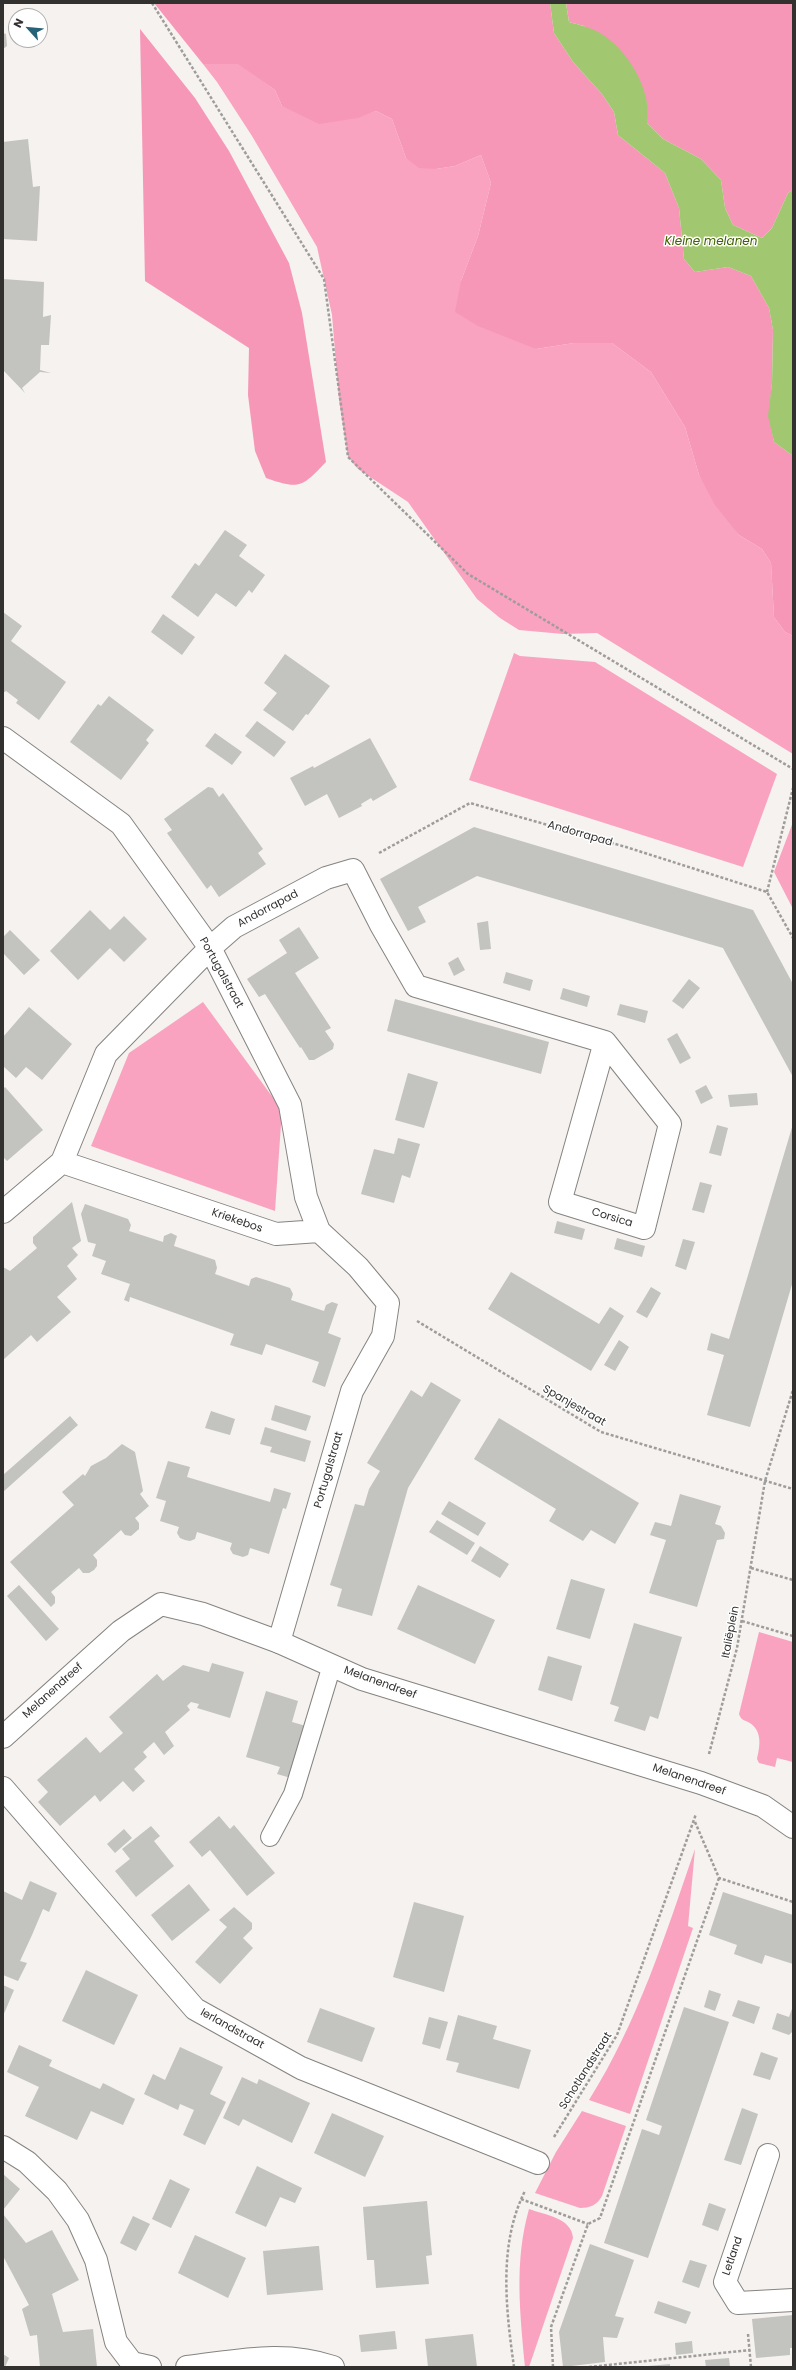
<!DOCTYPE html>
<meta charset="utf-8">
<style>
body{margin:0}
#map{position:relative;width:796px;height:2370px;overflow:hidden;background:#f5f2ef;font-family:Poppins,sans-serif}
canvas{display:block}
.frame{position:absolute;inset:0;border:4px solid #323130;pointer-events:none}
.north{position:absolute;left:8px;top:8px;width:40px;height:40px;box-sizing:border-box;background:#fff;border:1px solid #adadac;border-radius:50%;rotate:297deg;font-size:11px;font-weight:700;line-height:16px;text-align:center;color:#323130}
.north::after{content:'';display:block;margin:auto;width:14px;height:18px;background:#26637a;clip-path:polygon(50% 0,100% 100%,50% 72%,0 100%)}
</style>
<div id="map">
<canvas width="796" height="2370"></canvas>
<div class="frame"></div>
<div class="north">N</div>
</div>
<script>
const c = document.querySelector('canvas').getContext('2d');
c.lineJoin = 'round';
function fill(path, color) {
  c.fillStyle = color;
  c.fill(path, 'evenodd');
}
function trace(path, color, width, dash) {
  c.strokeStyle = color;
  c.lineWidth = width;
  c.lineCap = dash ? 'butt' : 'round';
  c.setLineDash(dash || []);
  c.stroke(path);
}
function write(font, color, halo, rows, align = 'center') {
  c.font = font + ' Poppins,sans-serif';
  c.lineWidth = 3;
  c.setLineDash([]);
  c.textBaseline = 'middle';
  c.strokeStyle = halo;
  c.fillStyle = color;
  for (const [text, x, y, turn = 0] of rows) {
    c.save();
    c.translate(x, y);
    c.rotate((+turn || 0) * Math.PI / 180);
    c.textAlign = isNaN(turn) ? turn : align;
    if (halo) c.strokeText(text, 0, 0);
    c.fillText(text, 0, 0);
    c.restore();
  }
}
fill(new Path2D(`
 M238,63l37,27 7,16 76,11 18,-6 16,8 14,39 30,11 19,-3 26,-11 10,28 -13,53 -17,45 75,68 38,-6h38l39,29 34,55 14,48 40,60 23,14 9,14 3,54 11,15 8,4v118l-196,-121 -34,1 -44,-4 -19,-12 -23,-19 -69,-97 -50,-33 -10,-12 -9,-57 -7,-85 -15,-68 -65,-111 -35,-54 -14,-18z
 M514,653l6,3 75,6 182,112 -34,93 -274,-87z
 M793,822v87l-19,-37z
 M203,1002l79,108 -7,101 -184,-65 38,-93z
 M759,1632l34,10v120l-16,-4 -2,9 -16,-4 -2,-4c3,-13 6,-29 -9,-37 -4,-2 -7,-2 -9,-8z
 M695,1849l-7,77 5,2 -63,186 -41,-14c49,-78 76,-164 106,-251z
 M582,2111l44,15 -24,70c-5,9 -12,12 -22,12l-45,-15 21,-41z
 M529,2209c16,6 43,9 44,29l-44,129h-4c-5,-54 -11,-105 4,-158z`), '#f9a3c0');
fill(new Path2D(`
 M154,3h396l4,30 19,29 29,32 12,18 4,23 47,38 14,35 5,51 11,13 33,-5 23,9 18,32 4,22 -1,53 -3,33 5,26 19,14v180l-8,-4 -11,-15 -3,-54 -9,-14 -23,-14 -24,-30 -16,-30 -14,-48 -34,-55 -39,-29h-38l-38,6 -58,-23 -23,-14 6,-31 17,-45 13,-53 -10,-28 -26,11 -19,3 -17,-1 -13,-10 -14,-39 -16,-8 -18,7 -39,6 -37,-18 -7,-16 -37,-26h-35z
 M566,3h227v187l-5,3 -16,35 -10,10 -29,-13 -8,-17 -4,-28 -20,-21 -38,-20 -16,-16 -1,-24 -62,-73 -15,-4z
 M140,29l55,69 34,53 60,112 13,50 24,149c-24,25 -26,28 -60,16l-11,-27 -7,-56 1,-47 -104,-67z`), '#f697b8');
fill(new Path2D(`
 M550,3h16l3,19c12,3 27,7 37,15 19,14 35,38 40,61 2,8 1,17 1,25l16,16 38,20 20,21 4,28 8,17 29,13 10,-10 16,-35 5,-3v266l-19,-14 -6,-26 4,-33 1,-53 -4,-22 -18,-32 -23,-9 -33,5 -11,-13 -5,-51 -14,-35 -47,-38 -4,-23 -12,-18 -29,-32 -19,-29z`), '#a1c771');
fill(new Path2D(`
 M3,33l3,1 1,12 -4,3z
 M28,139l5,48 7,-1 -3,55 -34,-2v-97z
 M3,279l41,3 -1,35 8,-2 -2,30h-8l-1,25 11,3 -11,-1 -18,16 3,5 -22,-23z
 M225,530l22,15 -8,11 26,19 -13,18 -3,-3 -13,17 -20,-14 -18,24 -27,-20 24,-34 4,3z
 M3,612l19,14 -11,15 55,41 -27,38 -23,-17 2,-3 -12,-9 -3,2z
 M163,614l32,23 -13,18 -31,-23z
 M285,654l45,32 -22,29 -2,-1 -13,17 -30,-21 14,-17 -13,-10z
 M109,696l45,34 -8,10 3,3 -28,37 -51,-38 28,-38 3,2z
 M257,721l29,21 -12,15 -29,-21z
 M215,733l27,19 -10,13 -27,-19z
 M370,738l27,49 -24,14 -2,-3 -10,6 1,2 -23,12 -12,-24 -22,12 -15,-28 23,-12 1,2z
 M208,787l5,1 6,9 4,-4 40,56 -5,4 8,11 -47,33 -8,-12 -4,4 -40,-56 5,-3 -8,-11z
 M474,827l279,83 40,74v93l-70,-129 -246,-72 -59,31 8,15 -18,9 -28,-52z
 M90,910l20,20 14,-14 23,23 -23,23 -14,-14 -32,32 -28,-29z
 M488,921l3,28 -11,1 -3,-27z
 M299,927l20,31 -24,15 36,55 -6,3 9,13 -1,5 -19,11h-5l-8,-13 -1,1 -35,-54 -6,3 -12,-18 40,-26 -8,-13z
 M10,930l30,30 -16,15 -21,-22v-16z
 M458,957l7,13 -11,6 -6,-13z
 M506,972l27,8 -3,11 -27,-8z
 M689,979l11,9 -17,21 -11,-8z
 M563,988l27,8 -3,11 -27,-8z
 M395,999l154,43 -8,32 -154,-43z
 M620,1004l28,7 -3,12 -28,-8z
 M29,1007l43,37 -30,36 -16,-13 -10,11 -13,-12v-29z
 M677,1033l14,25 -11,6 -13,-25z
 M408,1073l30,9 -14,46 -29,-8z
 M706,1085l7,13 -12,6 -6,-13z
 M5,1087l38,43 -36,31 -4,-4v-68z
 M757,1093l1,12 -28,2 -2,-12z
 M793,1124v157l-43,146 -43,-12 17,-60 -17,-5 4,-17 18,6z
 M717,1125l11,3 -7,28 -12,-3z
 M398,1138l22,6 -10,34 -8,-3 -8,28 -33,-9 13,-45 20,5z
 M700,1182l12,3 -8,28 -12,-3z
 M72,1202l9,39 -9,7 6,7 -11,11 10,13 -20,18 14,15 -34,30 -6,-7 -28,25v-93l7,4 27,-23 -4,-5v-6z
 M85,1204l43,15 3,6 -2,6 34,11 1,-6 7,-3 6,3 -3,10 41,14 2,8 -2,6 34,12 2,-7 5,-2 13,4 21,7 3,6 -2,6 33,11 2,-6 6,-3 6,2 -10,29 13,5 -16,49 -13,-5 7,-20 -53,-18 -4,11 -32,-10 4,-11 -104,-37 -1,5 -5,-2 6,-16 -29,-10 5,-13 -14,-5 4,-12 -8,-2 -7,-28z
 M557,1221l28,8 -3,11 -28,-7z
 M617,1238l28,8 -3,11 -28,-8z
 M683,1239l12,3 -9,28 -11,-4z
 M511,1272l88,52 11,-17 14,9 -33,55 -103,-62z
 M651,1287l10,6 -14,25 -11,-6z
 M619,1340l10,7 -14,24 -11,-6z
 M431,1382l30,18 -53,88 -36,128 -35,-10 5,-17 -12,-4 25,-81 9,2 5,-17 11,-18 -13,-8 44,-73 11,7z
 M275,1405l36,11 -5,15 -35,-11z
 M211,1411l24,8 -5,16 -25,-7z
 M70,1416l8,9 -75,67v-17z
 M499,1418l140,85 -24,41 -24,-14 -8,11 -34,-20 7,-12 -82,-50z
 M265,1427l46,14 -6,21 -35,-10 2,-5 -12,-3z
 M122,1444l13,8 8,39 -3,3 9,12 -14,12 4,5v6l-8,7 -6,-1 -4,-5 -28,25 4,5v6l-3,4 -5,3h-6l-4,-5 -28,24 4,5v6l-4,4 -41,-45 64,-57 -12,-13 21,-18 2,2 6,-10 15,-8z
 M168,1461l22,6 -3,10 83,25 4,-14 17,5 -5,16 -3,-1 -14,46 -19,-6 -2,7 -5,2 -10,-3 -3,-5 2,-6 -35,-11 -2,7 -5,2 -5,-1 -5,-2 -3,-5 2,-6 -19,-6 6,-20 -10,-3z
 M680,1494l41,12 -6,18 6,2 4,7 -1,6 -7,1 -20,67 -48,-14 17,-53 -16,-5 5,-13 16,4z
 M449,1501l37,22 -8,13 -37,-22z
 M437,1520l38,23 -8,12 -38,-23z
 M480,1546l29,18 -9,14 -29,-17z
 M571,1579l34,10 -15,50 -34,-10z
 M19,1585l40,44 -13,12 -39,-45z
 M418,1585l77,35 -20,44 -78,-35z
 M634,1623l48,14 -24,82 -8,-3 -5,15 -31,-10 5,-14 -9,-3z
 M548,1656l34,10 -10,35 -34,-11z
 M212,1663l32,9 -14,46 -33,-10 2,-4 -8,-2 -4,4 3,4 -25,22 9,14 -10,9 -10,-13 -11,10 4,5 -13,12 11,12 -12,11 -10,-11 -23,21 -5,-7 -35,31 -22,-24 10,-10 -11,-12 49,-43 14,16 23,-20 -14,-16 48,-43 6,7 20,-16 26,7z
 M266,1691l32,10 -6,21 14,4 -15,52 -14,-4 3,-7 -34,-10z
 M219,1816l11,13 4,-4 41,48 -28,23 -37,-46 -8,7 -13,-15z
 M151,1826l9,10 -6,5 20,25 -38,31 -21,-26 15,-12 -8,-10z
 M124,1829l8,9 -17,15 -8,-9z
 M30,1881l27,12 -8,19 -6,-3 -11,26 -12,26 7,2 -9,18 -15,-6v-84l19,9z
 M189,1884l21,26 -38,31 -21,-26z
 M723,1892l70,23v49l-28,-9 -3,9 -28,-10 3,-9 -28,-10z
 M414,1902l50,14 -20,76 -51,-15z
 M234,1907l18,16v6l-9,9 10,10 -33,36 -25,-22 32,-35 -8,-7z
 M86,1970l52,25 -24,50 -52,-24z
 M3,1985l11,5 -11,26z
 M709,1990l12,4 -6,17 -11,-4z
 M738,2000l22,7 -6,17 -22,-8z
 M793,2006v25l-4,4 -17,-6 5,-16 12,4z
 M684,2007l45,15 -81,236 -44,-15 38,-114 17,6 3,-9 -16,-6z
 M320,2008l55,20 -13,34 -55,-20z
 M458,2015l39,11 -4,13 38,11 -12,39 -63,-17 3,-9 -13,-3z
 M429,2017l19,5 -8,27 -18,-5z
 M19,2045l33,15 -3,6 51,23 3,-6 32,16 -12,26 -32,-14 -14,29 -52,-24 14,-29 -32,-15z
 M180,2047l43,20 -13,27 16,8 -21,43 -22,-10 11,-25 -14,-6 -2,6 -34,-16 9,-20 12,6z
 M761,2052l17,6 -8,22 -17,-5z
 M242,2077l15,7 2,-5 51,24 -18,40 -49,-24 -4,7 -16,-8z
 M742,2108l16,6 -17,51 -17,-5z
 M332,2113l52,23 -19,41 -51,-24z
 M257,2166l45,22 -7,15 -15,-6 -14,30 -31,-14z
 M3,2174l17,15 -17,21z
 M170,2179l20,10 -19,39 -19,-9z
 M427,2201l5,54 -6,1 3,28 -53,4 -2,-28h-7l-4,-53z
 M709,2203l17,6 -8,22 -16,-6z
 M3,2214l23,29 26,-13 27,50 -27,14 11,38 30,-3 4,38h-57l-3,-32 -7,1 -8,-27 7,-4 -26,-49z
 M133,2216l17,8 -14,27 -16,-8z
 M195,2235l51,23 -18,40 -50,-25z
 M590,2244l44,16 -19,56 9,2 -7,20 -14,-1 2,25 -42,5 -4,-35z
 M317,2246h2l4,44 -56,5 -4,-44z
 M690,2260l17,5 -8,23 -17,-6z
 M658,2301l33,11 -5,12 -32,-11z
 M793,2315v33h-3v7l-34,3 -4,-39z
 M395,2331l2,18 -36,3 -2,-17z
 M473,2334l4,33h-49l-3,-28z
 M692,2341l1,12 -17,2 -1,-12z
 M3,2354l6,4 -4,9h-2z
 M729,2358l1,9h-24l-1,-7z
 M670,2364v3h-22v-1z`), '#c3c3bf');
const lane = new Path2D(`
 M270,1837l23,-43 39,-129`);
const street = new Path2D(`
 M3,738l118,86 89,124 80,157 16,92 13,34
 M605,1042l65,82 -26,104 -84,-26z
 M62,1162l44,-108 104,-106 24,-21 92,-49 27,-8 28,55 35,61 189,56
 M3,1212l59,-50 214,72 43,-3 39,36 30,36 -5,33 -31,55 -73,251
 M3,1788l192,221 106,59 237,95
 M3,2147l24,15 30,29 21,29 18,40 20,82 16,21 18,4
 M768,2155l-43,127 13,21 55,-3
 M187,2367c51,-6 97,-17 146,0`);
const secondary = new Path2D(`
 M3,1737l118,-106 40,-27 42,10 76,28 83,37 339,104 62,23 30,21`);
trace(lane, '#868380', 20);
trace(street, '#868380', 24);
trace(secondary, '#868380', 24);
trace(new Path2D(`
 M152,3l172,276 24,178 120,117 325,195
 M379,853l91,-50 156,44 141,45 26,46
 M767,892l26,-104
 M417,1321l184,111 192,57
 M751,1568l42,12
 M742,1621l51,15
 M709,1754l28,-106 28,-167 28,-91
 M695,1822l24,56 74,24
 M554,2137l63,-102 79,-221
 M521,2199l67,25
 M748,2334l3,33
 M514,2367c-8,-57 -16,-123 11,-176
 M553,2367l-2,-40 37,-103 12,-6 119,-340
 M589,2367l161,-17`), '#9f9d9b', 2.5, [3, 2]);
trace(lane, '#fff', 18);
trace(street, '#fff', 22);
trace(secondary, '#fff', 22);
write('11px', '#323130', '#fff', [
 ["Andorrapad",580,834,16],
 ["Andorrapad",268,909,-28],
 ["Portugalstraat",221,973,61],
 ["Corsica",612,1218,17],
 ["Kriekebos",237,1221,19],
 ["Spanjestraat",574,1406,30],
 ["Portugalstraat",329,1470,-74],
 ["Italiëplein",731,1632,-79],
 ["Melanendreef",380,1683,20],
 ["Melanendreef",53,1691,-42],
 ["Melanendreef",689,1780,19],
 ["Ierlandstraat",232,2029,29],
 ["Schotlandstraat",586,2071,-58],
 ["Letland",733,2256,-71]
]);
write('italic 12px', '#426200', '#fff', [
 ["Kleine melanen",711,242]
]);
</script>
